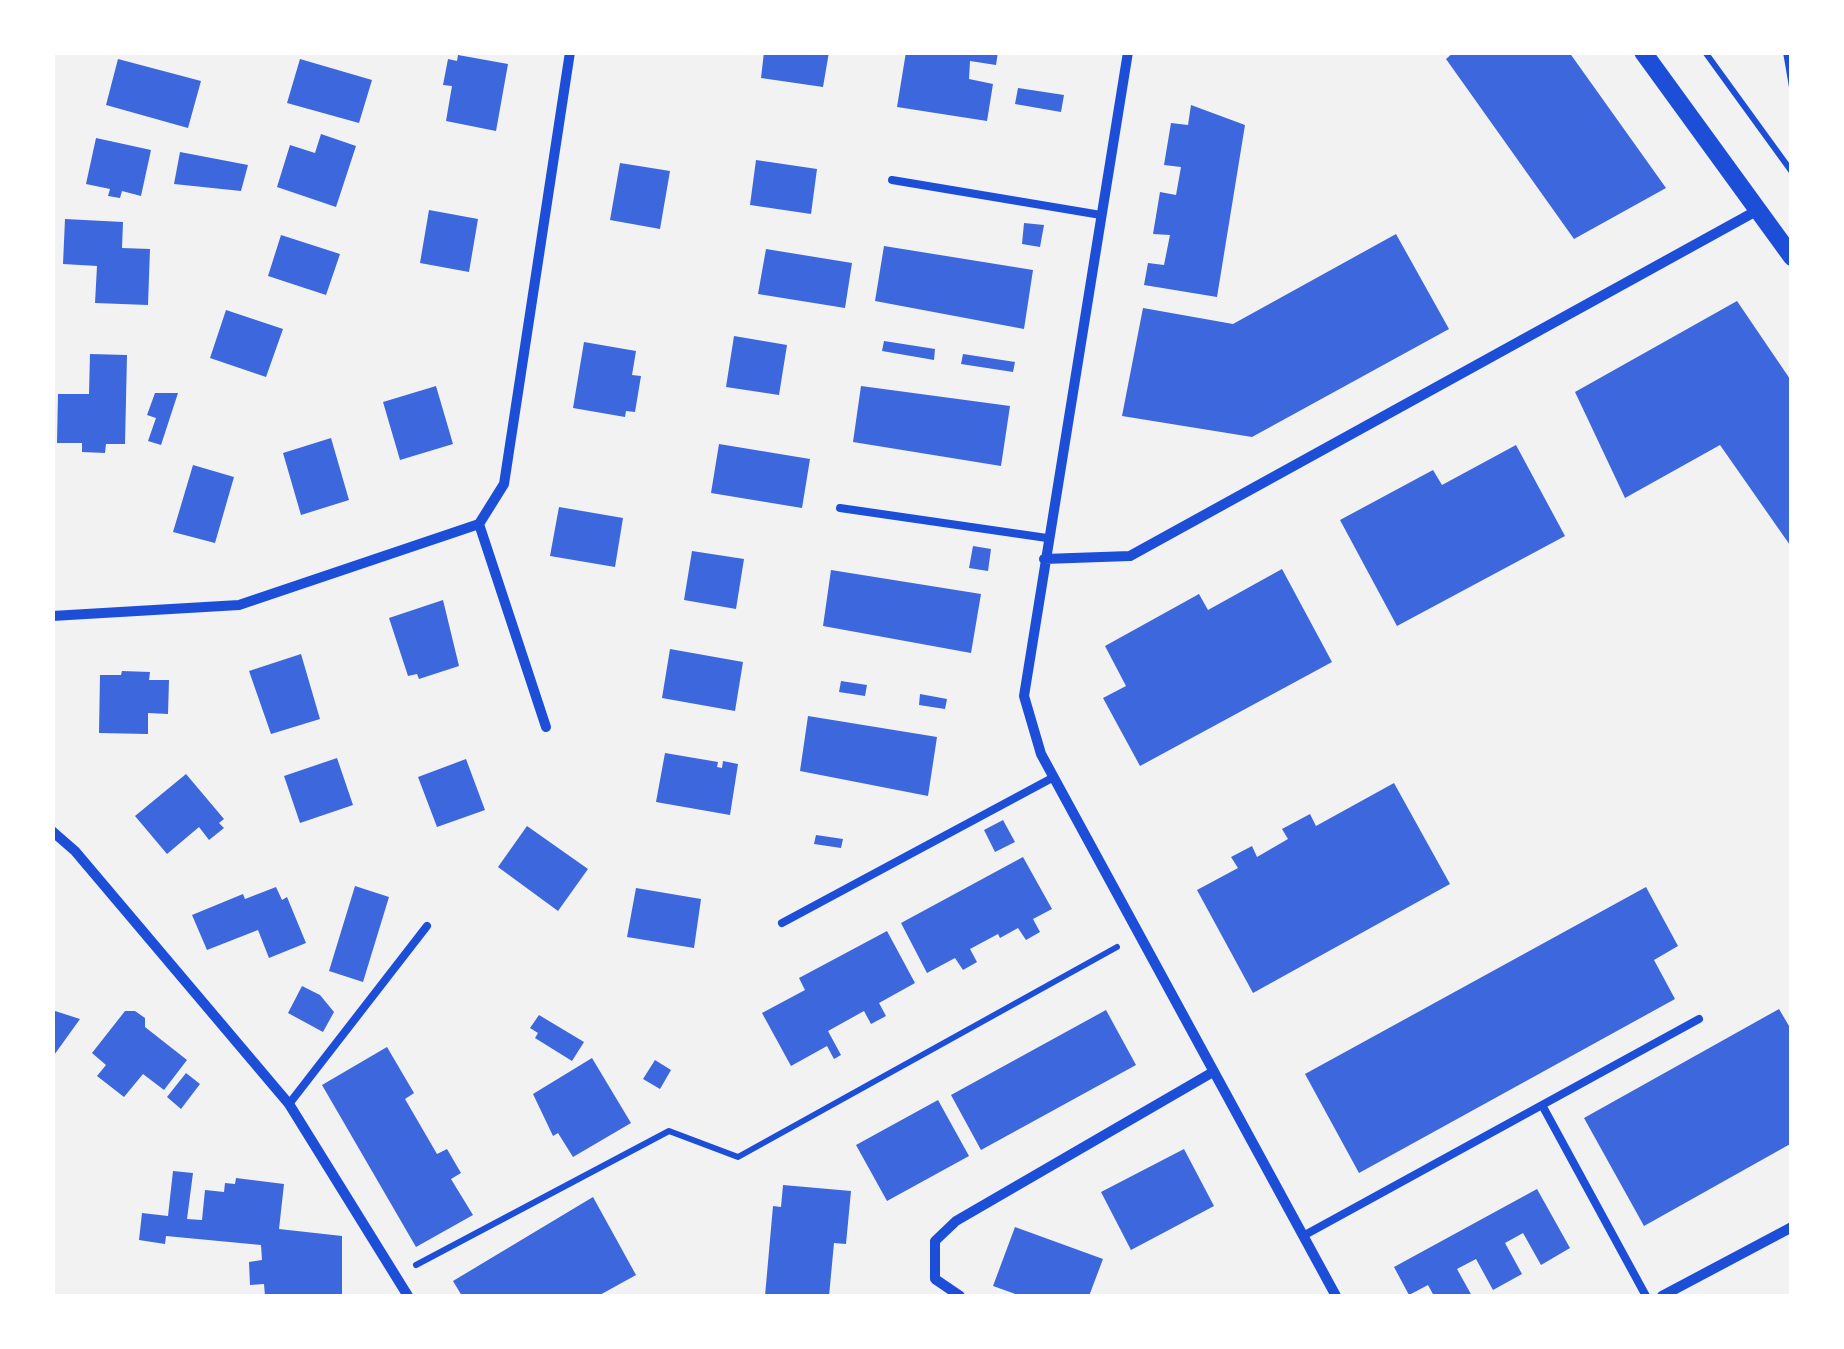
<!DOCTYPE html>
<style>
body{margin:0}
#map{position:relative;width:1844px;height:1349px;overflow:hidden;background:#f2f2f2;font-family:"Titillium Web",sans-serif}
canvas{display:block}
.frame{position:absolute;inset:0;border:55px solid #fff;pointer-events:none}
</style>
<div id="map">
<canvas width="1844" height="1349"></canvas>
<div class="frame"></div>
</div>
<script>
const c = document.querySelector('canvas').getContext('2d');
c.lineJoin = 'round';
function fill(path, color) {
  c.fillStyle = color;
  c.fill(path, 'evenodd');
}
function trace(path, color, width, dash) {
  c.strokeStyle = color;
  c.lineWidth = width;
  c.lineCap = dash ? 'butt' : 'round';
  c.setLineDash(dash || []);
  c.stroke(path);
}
fill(new Path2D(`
 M764,52h65l-6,35 -62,-9z
 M906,52h92l-2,13 -26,-4 -1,18 24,5 -6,37 -90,-14z
 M1454,52h115l97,136 -92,51 -128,-180z
 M458,55l50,9 -12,67 -50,-10 6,-35 -9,-1 5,-26 9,2z
 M118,59l83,22 -13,47 -82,-23z
 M300,59l72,21 -13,43 -72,-20z
 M1018,88l46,7 -3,17 -46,-8z
 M1191,105l54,20 -28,172 -73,-12 4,-22 16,2 6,-30 -17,-1 7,-42 16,3 5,-28 -17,-2 7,-42 17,2z
 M321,134l35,12 -20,61 -59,-20 13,-42 25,8z
 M96,138l55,12 -10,46 -19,-5 -2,7 -12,-2 2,-7 -24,-5z
 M180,152l68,13 -7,26 -67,-7z
 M756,160l61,9 -6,45 -61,-9z
 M620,163l50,8 -10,58 -50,-9z
 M429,210l49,9 -9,53 -49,-9z
 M65,219l58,3 -1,26 28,1 -2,56 -53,-2 2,-37 -34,-2z
 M1024,223l20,2 -4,22 -18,-3z
 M1396,234l53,95 -197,108 -130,-21 21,-108 90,16z
 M281,235l59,19 -14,41 -58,-19z
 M884,246l149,24 -9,59 -149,-28z
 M766,249l86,14 -7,45 -87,-14z
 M1737,301l55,81v166l-72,-103 -95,53 -50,-106z
 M226,310l57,19 -17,48 -56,-19z
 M734,336l53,9 -8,50 -53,-8z
 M884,341l51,8 -1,11 -52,-9z
 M584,342l52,9 -4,24 9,1 -6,36 -9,-1 -1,6 -52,-9z
 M90,354l37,1 -2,89h-19l-1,9 -23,-1v-9h-25l1,-49h31z
 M963,354l52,8 -2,10 -52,-8z
 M436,386l17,58 -53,16 -17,-58z
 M861,386l149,20 -9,60 -148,-24z
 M155,393h23l-17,52 -13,-4 8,-23 -9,-3z
 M331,438l18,62 -48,15 -18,-62z
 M719,444l91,15 -8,49 -91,-15z
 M1516,445l49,91 -168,90 -57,-106 93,-50 9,15z
 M193,465l41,12 -19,66 -42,-11z
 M559,507l64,11 -8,49 -65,-11z
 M973,546l18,3 -3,22 -19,-3z
 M692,551l52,8 -8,50 -52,-9z
 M1282,569l50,93 -192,104 -37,-68 23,-12 -21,-40 94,-52 9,16z
 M831,570l150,24 -10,59 -148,-27z
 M443,600l16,66 -40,13 -2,-5 -9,2 -19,-58z
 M670,649l73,13 -8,49 -73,-13z
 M301,654l19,65 -49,15 -22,-63z
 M122,671l28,1 -1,8h20l-1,34 -20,-1v21l-49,-1 1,-58h21z
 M841,681l26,4 -2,11 -26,-4z
 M920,694l27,5 -2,10 -26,-4z
 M808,716l129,21 -9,59 -128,-25z
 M665,753l53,9 -1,5 5,1 1,-7 15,3 -8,51 -74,-13z
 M337,758l16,47 -53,18 -16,-47z
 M466,759l19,51 -48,17 -19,-50z
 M186,774l38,45 -5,4 5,5 -15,12 -10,-13 -32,27 -32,-38z
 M1394,783l56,101 -197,109 -56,-103 41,-22 -7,-11 21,-11 5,11 31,-18 -6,-10 28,-15 6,12z
 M1003,820l12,22 -20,10 -11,-22z
 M527,826l61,43 -30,42 -60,-44z
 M816,835l27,4 -2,9 -27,-4z
 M1023,857l29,52 -19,10 7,13 -14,8 -8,-12 -18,10 -2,-4 -28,15 7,13 -14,8 -8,-12 -28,15 -26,-50z
 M355,886l34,11 -26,85 -34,-11z
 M276,887l6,13 5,-3 19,46 -37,15 -11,-28 -51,20 -15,-35 51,-21 2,5z
 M1646,887l32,59 -24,14 21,39 -316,174 -54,-99z
 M636,888l65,11 -7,49 -67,-11z
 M887,931l28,52 -36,20 7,13 -15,8 -7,-13 -36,20 13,24 -7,4 -7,-13 -36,20 -29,-53 43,-23 -6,-12z
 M302,986l18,9 14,17 -11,20 -35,-19z
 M1779,1009l13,22v112l-148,83 -60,-108z
 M52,1010l28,9 -28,39z
 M1106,1010l30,55 -155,85 -30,-55z
 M125,1011h10l10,7v9l42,33 -23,30 -21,-16 -19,23 -27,-21 9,-11 -14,-12z
 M539,1015l45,27 -12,19 -37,-23 3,-5 -8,-5z
 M387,1047l27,46 -9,6 32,55 10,-5 14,24 -10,6 22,36 -57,32 -94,-162z
 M592,1058l39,65 -58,34 -15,-24 -5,3 -20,-42z
 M655,1060l16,10 -11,19 -17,-10z
 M186,1073l14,11 -19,25 -14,-12z
 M938,1100l31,56 -82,45 -31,-56z
 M1184,1149l30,57 -83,44 -30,-58z
 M173,1171l20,2 -6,46 15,1 3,-30 19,2 1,-9 10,1 1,-6 48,6 -5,45 63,7v60h-77l-1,-12 -14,1 -1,-23 13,-2 -1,-15 -95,-9 -1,8 -26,-4 3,-27 26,3z
 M783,1185l68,6 -5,53 -12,-1 -5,53h-64l8,-90 8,1z
 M1537,1189l33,59 -29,17 -18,-32 -18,10 17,31 -29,16 -17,-31 -19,10 15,27h-38l-6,-11 -19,10 -15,-28z
 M593,1197l43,78 -38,21h-136l-9,-15z
 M1015,1227l88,32 -14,37h-68l-28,-10z`), '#3d67dc');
trace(new Path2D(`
 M1705,52l87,120
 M1786,52l6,35
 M416,1265l253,-134 69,26 379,-210`), '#1d4ed8', 6);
trace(new Path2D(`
 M892,180l209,35
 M840,508l207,30
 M782,923l272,-146
 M289,1104l138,-178
 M1542,1105l104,191
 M1303,1236l396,-217`), '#1d4ed8', 8);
trace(new Path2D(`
 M1128,52l-104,644 17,58 295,542
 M479,524l67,203
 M1044,559l86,-3 628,-346
 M52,616l187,-11 240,-81 25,-40 66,-432
 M52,831l23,20 214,253 119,192
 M960,1296l-25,-17v-38l21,-20 257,-149
 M1662,1296l130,-69`), '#1d4ed8', 10);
trace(new Path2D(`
 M1643,52l149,205`), '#1d4ed8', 18);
</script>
